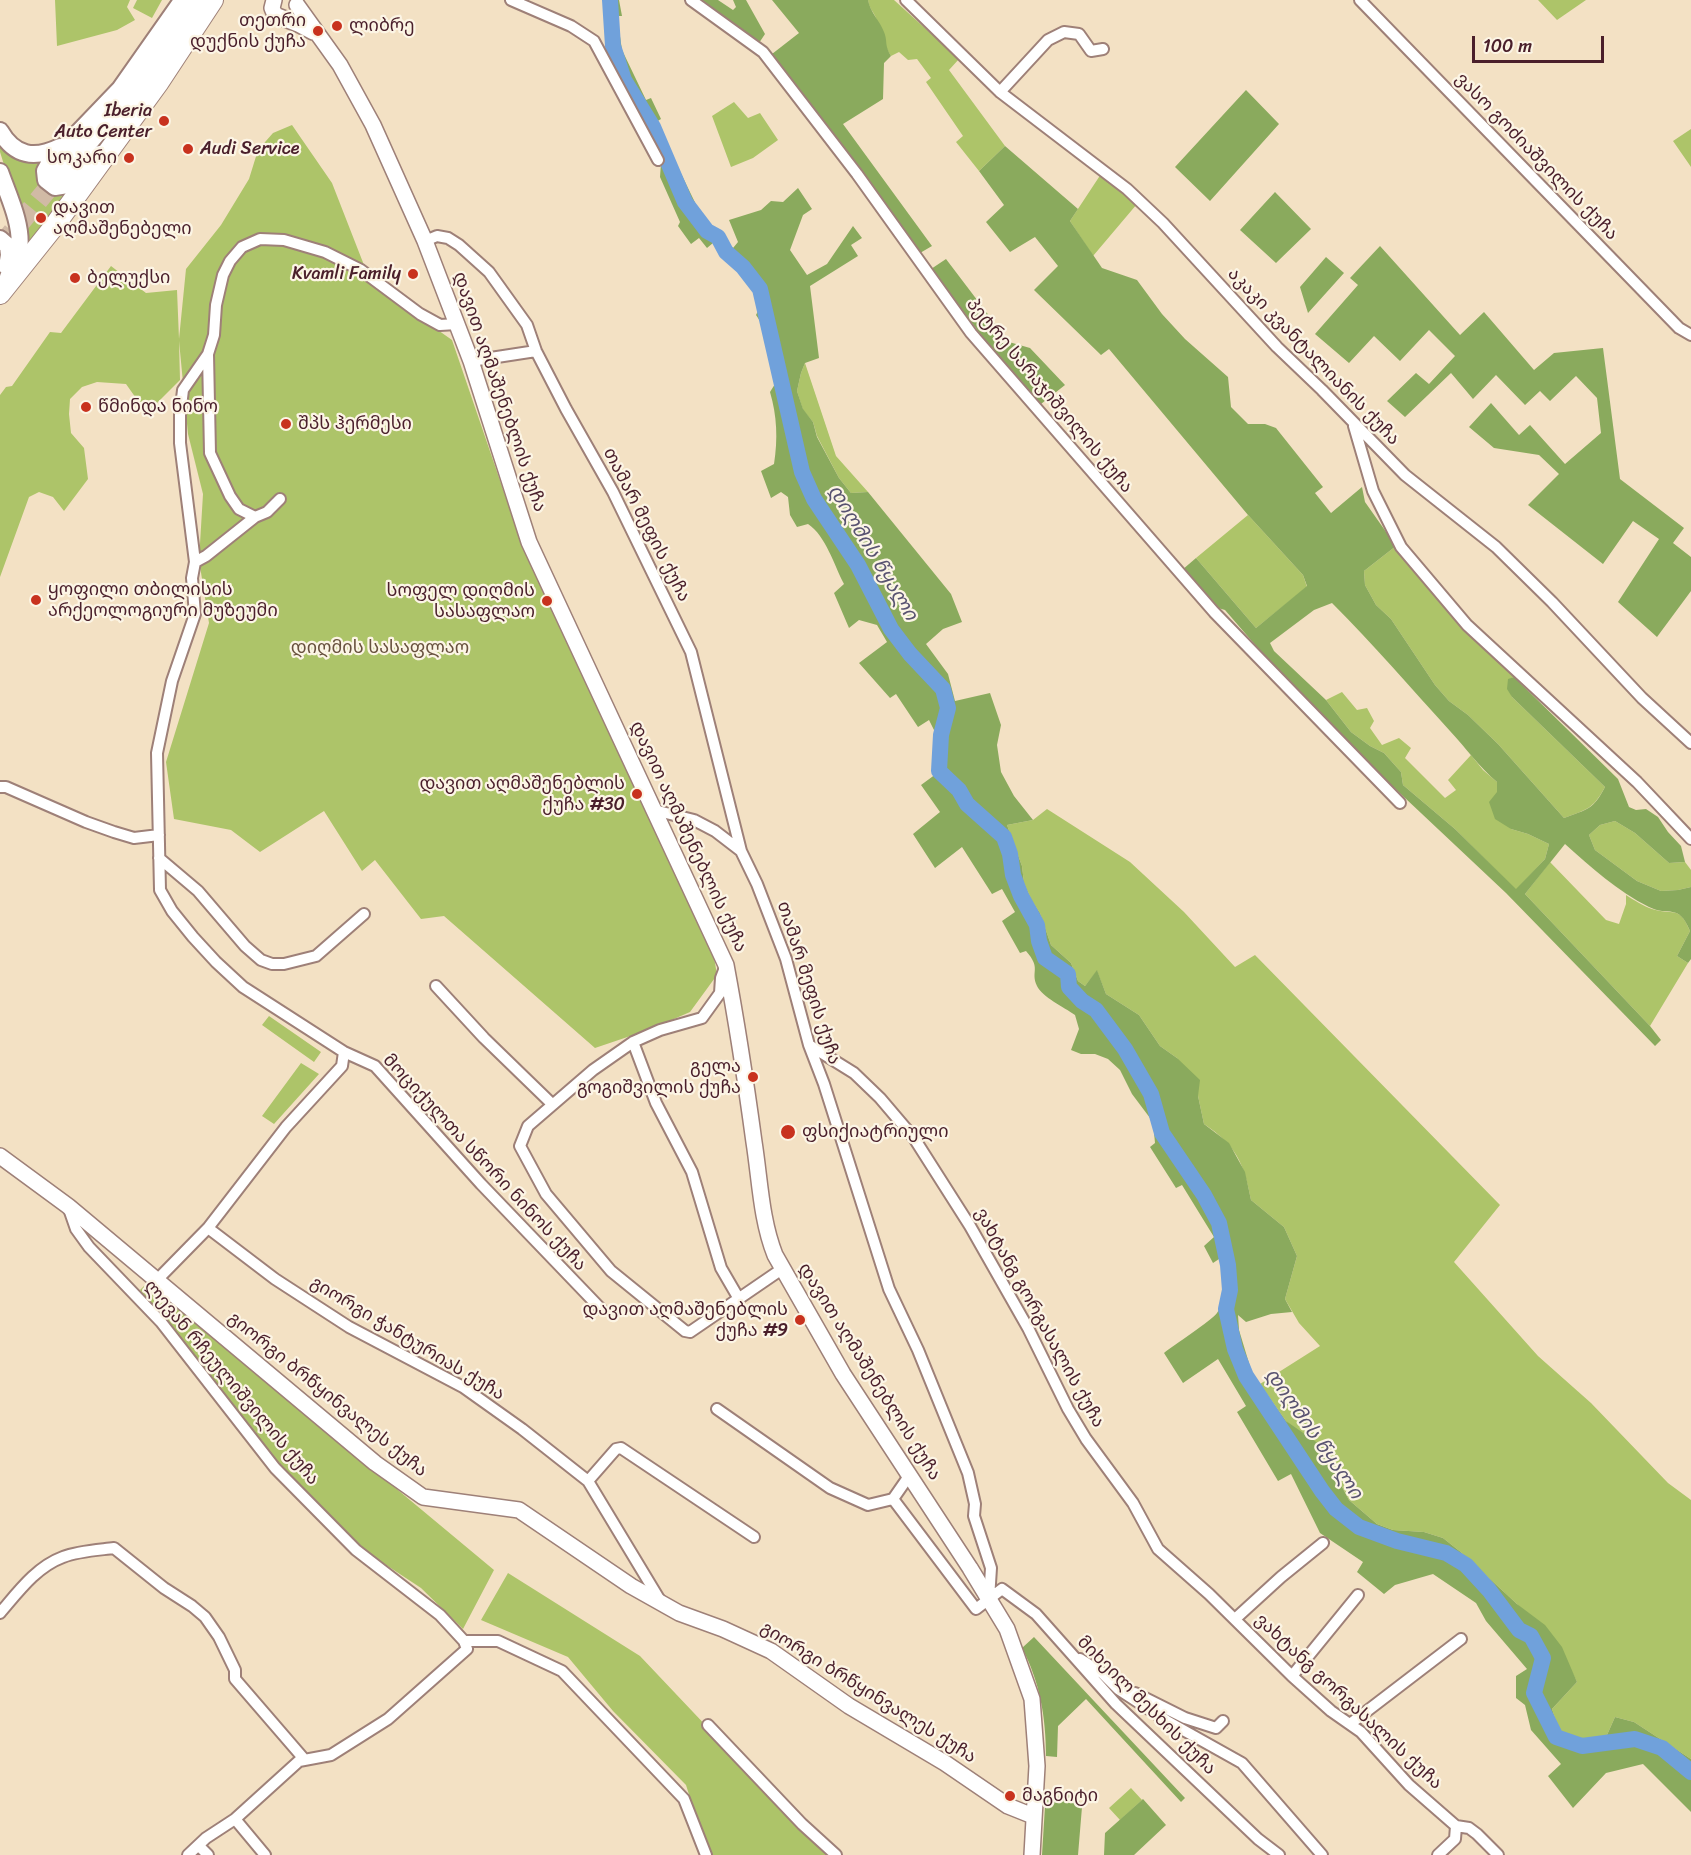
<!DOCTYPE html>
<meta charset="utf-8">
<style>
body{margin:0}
#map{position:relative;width:1691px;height:1855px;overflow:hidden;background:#f3e1c4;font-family:Sriracha,sans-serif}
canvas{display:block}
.scale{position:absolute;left:1472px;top:36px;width:132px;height:27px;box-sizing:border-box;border:3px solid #4a1f2b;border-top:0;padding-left:8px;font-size:18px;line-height:21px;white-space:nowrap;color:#4a1f2b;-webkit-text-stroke:4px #fcf5e5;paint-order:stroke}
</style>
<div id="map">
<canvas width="1691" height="1855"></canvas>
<div class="scale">100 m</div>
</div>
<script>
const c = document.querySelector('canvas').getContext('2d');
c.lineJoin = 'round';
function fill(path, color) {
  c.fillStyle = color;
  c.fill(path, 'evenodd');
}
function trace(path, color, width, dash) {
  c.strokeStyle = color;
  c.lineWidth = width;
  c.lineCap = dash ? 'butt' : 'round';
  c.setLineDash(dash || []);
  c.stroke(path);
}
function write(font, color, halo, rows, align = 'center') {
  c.font = font + ' Sriracha,"Noto Sans Georgian",sans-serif';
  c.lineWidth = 4.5;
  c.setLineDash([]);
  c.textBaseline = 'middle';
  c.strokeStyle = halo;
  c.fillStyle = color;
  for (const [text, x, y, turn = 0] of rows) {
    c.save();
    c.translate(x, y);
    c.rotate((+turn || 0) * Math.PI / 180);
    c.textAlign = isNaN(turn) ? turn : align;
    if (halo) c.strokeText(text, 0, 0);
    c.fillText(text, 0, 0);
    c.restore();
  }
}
fill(new Path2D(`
 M55,0h75l-3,7 8,13 -18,10 -60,16z
 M137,0h25l-10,18 -19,-10z
 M868,0h26l65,59 -10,11 56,76 -26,25 -23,-29 7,-6 -37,-54 5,-4 -14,-19 -9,1 -9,-8 -8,4c-8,-12 -10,-25 -15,-38 -3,-7 -7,-10 -8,-18z
 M1538,0h48l-29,20z
 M734,102l14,16 12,-5 18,27 -25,18 -22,9 -19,-51z
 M292,125l40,58 39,100 81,57 69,202 192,409 4,24 -27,37 -39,17 -56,19 -151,-132 -23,3 -46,-59 -13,11 -38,-60 -64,41 -29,-22 -57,-11 -8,-57 43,-139 -10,-63 4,-66 -15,-60 -9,-93 1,39 -31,31 -6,-3 -17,-24 -29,-2 -15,5 -12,12 -1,15 2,19 13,15 4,31 -24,32 -11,-14 -14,-5 -10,5 -29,80v-182l6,-8 6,-1 38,-54 11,1 50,-67 35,27 31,-3 2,49 7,-70 35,-44 28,-46 9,-29 15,-17z
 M1691,129v38l-18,-26z
 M0,146l44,14 29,26 -48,65 -1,-23 -24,-76z
 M1101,174l36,30 -44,52 -23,-35z
 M805,363l31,93 32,36 -17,1 -12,-15 -22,-42 -4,-14 -10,-12 -6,-19 4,-18z
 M1248,515l55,60 4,12 -51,41 -60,-70z
 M1396,546l64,78 54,53 -6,3 4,17 93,90c-12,22 -17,22 -41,31l-66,-74 -30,-29 -19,-14 -14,-16 -44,-66 -15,-14 -11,-20 -1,-14z
 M1342,692l15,18 10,-2 7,13 -4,7 12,17 17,-7 12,10 -6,10 40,40 11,-8 -8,-10 23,-25 12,15 14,12v10l14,37 17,5 21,10 -4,15 -29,31 -61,-61 -52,-44 -2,-13 -17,-19 -14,-7 -19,-14 -25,-32z
 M1047,809l83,53 54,50 51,55 20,-12 245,250 -46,57 84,94 53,47 77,80 23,17v259l-57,-37 -19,-5 -8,18 4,12 -15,5 -37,-22 -7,-21 25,-27 -7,-14 -53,-64 -55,-51 -19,-15 -19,-6 -31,-2 -16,-6 -28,-24 -20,-38 -43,-41 -26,-37 60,-38 -21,-23 -14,-24 12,-43 -13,-29 -33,-27c-7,-37 -15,-55 -47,-76l-6,-28 -21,-38 -17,-12 -21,-31 -33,-21 -9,-23 -12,15 -7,-5 -7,-18 -20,-18 -11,-32 -8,-12 -8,-18 -2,-17 -15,-41 26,-5z
 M1615,821l20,12 34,30 16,-1 6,8v17l-13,3 -17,1 -24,-10 -42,-31 -6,-15 11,-10z
 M1550,862l56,58 13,4 7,-20v-9c8,5 17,11 26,14 20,7 27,-5 38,22l-13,25 11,7 -38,63 -125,-132z
 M269,1016l52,36 -7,10 -52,-37z
 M301,1063l18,11 -45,50 -12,-8z
 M148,1282l346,288 -31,59 -42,-41 -53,-35 -63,-60 -50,-54 -34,-50 -81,-99z
 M508,1573l132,83 141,149 55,50h-128l-22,-70 -73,-74 -45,-54 -87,-37z
 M1131,1788l11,12 -22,20 -11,-12z`), '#adc469');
fill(new Path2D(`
 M606,0h13l3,16h-5l5,34 24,50 5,-2 10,21 -5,3 48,99 29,27 5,-6 -9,-22 32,-10 10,-9 12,1 15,-14 14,21 -9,6 -13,35 17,25 20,-11 26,-38 9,12 -11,7 7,11 -48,30 9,72 -14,5 -4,10 -4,18 6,18 10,13 4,15 22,41 12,15 17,-1 83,102 11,28 -19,7 -17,15 22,30 7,27 35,-8 11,32 -4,20 4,27 13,24 19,24 -26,5 15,41 2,17 8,18 8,12 11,32 20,18 7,18 7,5 12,-16 9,24 33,21 21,31 17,12 23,22 -2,16 6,28 25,19 16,29 6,28 33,27 13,29 -12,43 7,13 -21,2 -25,8 -8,-7 1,15 13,43 34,48 33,23 30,56 28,24 16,6 31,2 19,6 19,15 55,51 28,21 17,22 15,35 -25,27 7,21 37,22 15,-5 -4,-12 8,-18 19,5 57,37v53l-48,-48 -37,9 -33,35 -25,-32 13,-12 -30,-34 -6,-25 -9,-7v-22l11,-7 -41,-48 -10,-18 -43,-29 -38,11 -11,9 -27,-22 6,-10 -43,-29 -29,-59 -13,7 -41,-69 9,-6 -28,-47 -35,24 -19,-30c10,-8 47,-32 53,-40 11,-16 7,-38 5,-56l-9,6 -9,-17 10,-9 -32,-52 -6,3 -26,-41 5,-4 -2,-21 -21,-28 -12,-24 -12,-11 -13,-5h-14l-10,-4 8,-21 -4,-14c-11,-8 -33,-18 -38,-29 -7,-15 5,-17 -11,-35l-6,2 -18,-32 13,-9 -13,-23 -10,5 -30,-47 -27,21 -22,-34 27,-22 -19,-27 15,-11 -2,-44 -5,-10 -11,7 -22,-33 -6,4 -31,-35 28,-21 -10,-17 -18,-5 -10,8 -15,-35 10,-9c-10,-19 -18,-48 -36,-60l-11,3 -7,-12 -2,-18 -7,-5 -10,6 -10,-27 13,-7c4,-25 3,-48 -4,-72l5,-8 -13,-60 -6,-9 4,-8c-9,-34 -27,-38 -47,-64l-6,5 -8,-10 -8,6 -13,-18 2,-4 -20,-45 1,-14 -54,-105 4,-2 -2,-10z
 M699,0h19l15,10 3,-3 -3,-7h13l19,34 -6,9z
 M772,0h96c2,12 12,21 16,32 4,10 0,12 7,24l-7,7 -1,36 -40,25 89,122 -12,7 -148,-199 27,-21z
 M1246,90l33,34 -69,77 -35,-34z
 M1005,146l73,63 -8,12 32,47 35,12 25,34 23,25 43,38 3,30 17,17h17l11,4 47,59 -8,6 16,20 31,-26 3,15 31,44 -32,25 1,14 11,20 15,14 44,66 14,16 19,14 30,29 66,74c24,-9 29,-8 41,-31l-93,-90 -5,-8 1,-10 6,-2 104,102 11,28 7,3 10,-1 12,8 10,15 13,14 4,16 -16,1 -34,-30 -20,-12 -15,4 -11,10 6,15 42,31 24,10 17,-1 13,-3v72l-3,4 -11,-7 13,-25c-12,-29 -21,-14 -41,-24 -32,-16 -57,-39 -84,-63l-40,50 125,132 11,14 -6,6 -149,-153 -135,-127 -108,-112 -38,-44 -7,-2 -36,-38 14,-12 60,70 51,-42 -4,-11 -55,-60 -139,-166 -8,6 -67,-65 24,-24 -23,-29 -25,15 -24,-30 18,-17 -25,-34zM1332,603c41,41 79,85 118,128 16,17 29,36 47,51v10l-8,10 6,17 16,10 17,5 21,10 -4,15 -29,30 -61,-60 -52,-44 -2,-13 -17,-19 -14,-7 -19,-14 -25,-32 -52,-49 -4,-8 44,-33z
 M1275,192l36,37 -35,34 -36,-33z
 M1380,246l80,89 24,-23 50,58 20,-17 49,-5 17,131 64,49 -11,15 18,14v34l-34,46 -39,-35 41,-63 -26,-18 -30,43 -75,-59 31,-31 -20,-19 -45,-7 -25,-21 22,-24 28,32 11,-10 35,39 36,-31 -4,-35 -21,-22 -26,25 -10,-10 -15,14 -29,-30 -23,24 -22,-26 -46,44 -18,-16 29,-28 13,11 26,-28 -26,-26 -29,31 -26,-25 -25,27 -34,-29 43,-49 -8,-7z
 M1326,257l18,16 -36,40 -8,-26z
 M946,259l63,83 21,6 35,37 -24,19 -29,-28 -81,-107z
 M1034,1637l151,161 -4,4 -95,-103 -28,27 -1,31 -11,-1c0,-38 -6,-74 -24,-108z
 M1050,1789l11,10 9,-8 10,11 2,5 -4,48h-36l4,-65z
 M1143,1799l23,26 -32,30h-30l1,-22z`), '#8aaa5d');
trace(new Path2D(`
 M610,0l3,46 11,34 29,47 32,75 22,29 11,6 8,15 17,15 17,22 42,183 12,27 44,66 33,64 19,25 33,35 5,19 -7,27 -2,36 20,19 8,14 37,33 6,17 3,21 8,21 16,29 2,16 6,17 23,16 1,13 13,14 14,9 29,39 26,45 11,39 42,62 15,28 9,42 2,25 -4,19 9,40 11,27 76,115 14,18 23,18 38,14 49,12 20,12 23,25 30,40 12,6 12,22 -9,35 22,44 26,9 53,-7 27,9 29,24`), '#70a1db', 16);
trace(new Path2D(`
 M0,247l56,-68`), '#d1baa5', 20, [20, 10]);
const street = new Path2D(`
 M511,0l60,26 23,15 64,119
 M691,0l72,52 94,122 114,159 243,279 186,191
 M906,0l94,92 127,97 36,34 114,124 45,43 83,85 91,72 56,55 90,96 49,45
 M1360,0l319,328 12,7
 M1000,92l48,-52 16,-8 15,2 12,17 12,-2
 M425,241l12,-5 11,2 11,7 30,27 38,53 9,26 30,58 47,83 78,160 50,199 16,33 29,75 23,86 15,39 65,205 29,61 50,123 7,31 -1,12 17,52 -2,31
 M208,354l-25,36 -3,25v28l15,119 -3,16 3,36 -23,67 -15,72 3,137 12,21 21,26 23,25 27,25 101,65 31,14 106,118 120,125
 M471,361l65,-10
 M1354,426l19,65 28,56 66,78 170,157 54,57
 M280,499l-13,13 -12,5 -16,-8 -9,-13 -20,-43 -2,-99 6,-19 2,-30 7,-30 7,-14 12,-14 18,-8 24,1 41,12 36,18 59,44 20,11 17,-1
 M195,562l11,-6 49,-39
 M0,787h6l80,35 28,10 20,6 25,-3
 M654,810l40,10 21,11 26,20
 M159,858l39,33 47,55 16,14 11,4h12l32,-8 48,-42
 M726,965l-5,13 -1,15 -18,25 -42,12 -27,12 -40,28 -65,56 -8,20 26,48 65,77 74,60 5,1 92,-63
 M436,986l48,52 68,66
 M633,1042l23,61 36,69 29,96 18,31
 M809,1045l45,28 26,25 34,40 56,88 58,102 40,81 18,30 47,64 25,46 51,45 83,82 39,35 30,21 48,53 47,41 13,2 8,6 21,21
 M68,1206l8,23 13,18 72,75 114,146 81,82 84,65 24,26 3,8 -79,70 -57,36 -32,6 -64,58 -29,19 -18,17
 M208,1228l67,51 74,48 114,60 59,42 66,52 73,121
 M156,1281l52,-53 78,-101 56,-61 2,-14
 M717,1409l113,79 38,17 25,-6 16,-23
 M588,1481l28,-32 5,-1 133,89
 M893,1499l83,110 26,-20 34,25 80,90 142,135 21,16
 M0,1613c18,-21 36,-46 63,-56 15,-6 35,-7 51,-9l50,40 28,18 13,11 14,20 16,33v9l69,80
 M1235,1619l46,-42 42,-34
 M464,1641h34l64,30 122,128 22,56
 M1080,1659l22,14 16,16 49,32 75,42 80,92
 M1292,1676l66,-81
 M1135,1693l50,25 31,10 7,-7
 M1350,1724l111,-85
 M708,1725l94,99 34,31
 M235,1819l30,36
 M199,1846l9,9
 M1438,1855l17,-16 1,-13`);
const secondary = new Path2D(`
 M274,0l-2,8 3,7 23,9 15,8
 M297,5l43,60 33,60 52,116 46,120 58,181 197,423c11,59 20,118 28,177 6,38 7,78 21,113l68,119 127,194 37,61 25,70 5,67 -5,89
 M0,1156l68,50 307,257 48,34 96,13 112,76 48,27 44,16 48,22 78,55 96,57 63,43 25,10`);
const primary = new Path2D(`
 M0,131c15,26 35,28 60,16
 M100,154l-33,31 -12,2 -9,-7 -1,-9 5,-9 70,-73 59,-84
 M0,172c8,23 23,53 19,78 -2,10 -7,19 -11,27
 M0,239l8,7 1,9 -2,12`);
const highway = new Path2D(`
 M56,179l98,-115 38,-64
 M0,294l52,-65 107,-147 54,-82`);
trace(street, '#9e8078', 14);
trace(secondary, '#9e8078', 18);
trace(primary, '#9e8078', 20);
trace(highway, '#9e8078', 22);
trace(street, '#fff', 10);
trace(secondary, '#fff', 15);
trace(primary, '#fff', 16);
trace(highway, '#fff', 20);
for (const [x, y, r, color] of [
 [337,26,6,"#c8321e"],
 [318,31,6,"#c8321e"],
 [164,121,6,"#c8321e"],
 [188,149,6,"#c8321e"],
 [129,158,6,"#c8321e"],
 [41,218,6,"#c8321e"],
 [413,274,6,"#c8321e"],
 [75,278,6,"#c8321e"],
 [86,407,6,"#c8321e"],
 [286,424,6,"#c8321e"],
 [36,600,6,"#c8321e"],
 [547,601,6,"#c8321e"],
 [637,794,6,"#c8321e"],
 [753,1077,6,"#c8321e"],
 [788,1132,8,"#c8321e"],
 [800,1320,6,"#c8321e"],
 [1010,1796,6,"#c8321e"]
]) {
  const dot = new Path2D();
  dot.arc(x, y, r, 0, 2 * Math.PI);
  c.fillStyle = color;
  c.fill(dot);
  trace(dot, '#fcf5e5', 2);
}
write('18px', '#4a1f2b', '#fcf5e5', [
 ["თეთრი",306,21,"right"],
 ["დუქნის ქუჩა",306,42,"right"],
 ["ლიბრე",349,26],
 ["Iberia",152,111,"right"],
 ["Auto Center",152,132,"right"],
 ["Audi Service",200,149],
 ["სოკარი",117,158,"right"],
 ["დავით",53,208],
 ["აღმაშენებელი",53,229],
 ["Kvamli Family",401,274,"right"],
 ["ბელუქსი",87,278],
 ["წმინდა ნინო",98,407],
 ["შპს ჰერმესი",298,424],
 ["ყოფილი თბილისის",48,590],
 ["არქეოლოგიური მუზეუმი",48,611],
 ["სოფელ დიღმის",535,591,"right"],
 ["სასაფლაო",535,612,"right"],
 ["დავით აღმაშენებლის",625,784,"right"],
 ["ქუჩა #30",625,805,"right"],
 ["გელა",741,1067,"right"],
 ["გოგიშვილის ქუჩა",741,1088,"right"],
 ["ფსიქიატრიული",802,1132],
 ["დავით აღმაშენებლის",788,1310,"right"],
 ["ქუჩა #9",788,1331,"right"],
 ["მაგნიტი",1022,1796]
], 'left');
write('18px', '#4a1f2b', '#fcf5e5', [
 ["ვასო გოძიაშვილის ქუჩა",1536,157,46],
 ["აკაკი კვანტალიანის ქუჩა",1313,357,46],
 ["დავით აღმაშენებლის ქუჩა",499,392,71],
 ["პეტრე სარაჯიშვილის ქუჩა",1049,396,50],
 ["თამარ მეფის ქუჩა",646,525,63],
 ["დავით აღმაშენებლის ქუჩა",688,837,65],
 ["თამარ მეფის ქუჩა",808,983,72],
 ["მოციქულთა სწორი ნინოს ქუჩა",484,1163,47],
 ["ვახტანგ გორგასალის ქუჩა",1039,1318,61],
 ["გიორგი ჭანტურიას ქუჩა",407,1339,31],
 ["დავით აღმაშენებლის ქუჩა",869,1372,58],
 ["ლევან რჩეულიშვილის ქუჩა",231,1383,50],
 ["გიორგი ბრწყინვალეს ქუჩა",327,1395,39],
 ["გიორგი ბრწყინვალეს ქუჩა",868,1693,32],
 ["ვახტანგ გორგასალის ქუჩა",1348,1702,43],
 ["მიხეილ მესხის ქუჩა",1146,1706,45]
]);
write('18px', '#68513e', '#fcf5e5', [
 ["დიღმის სასაფლაო",380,648]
]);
write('italic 20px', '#595371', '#fcf5e5', [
 ["დიღმის წყალი",872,553,59],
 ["დიღმის წყალი",1313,1434,55]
]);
</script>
